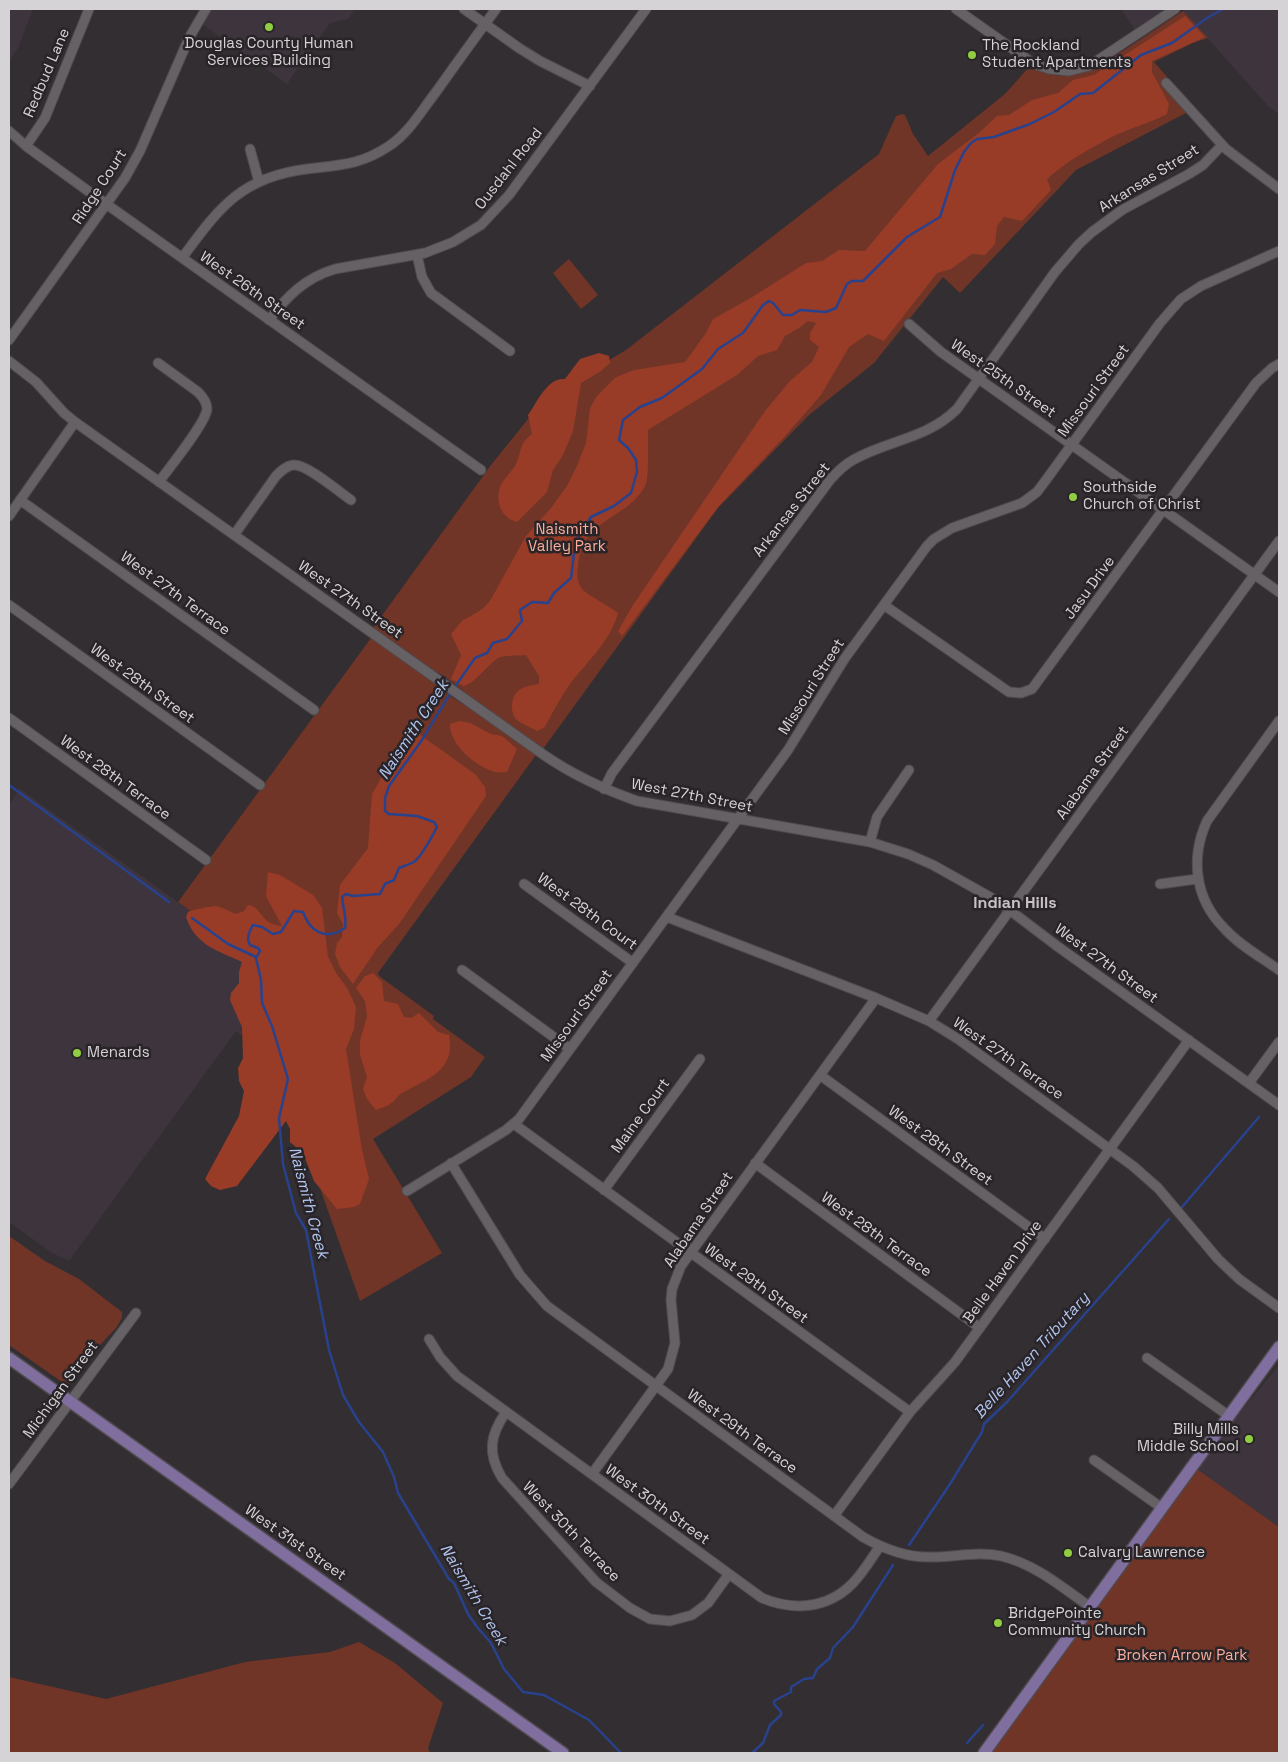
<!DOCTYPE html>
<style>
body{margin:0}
#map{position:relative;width:1288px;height:1762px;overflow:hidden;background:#332e32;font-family:"Space Grotesk",sans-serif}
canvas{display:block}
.frame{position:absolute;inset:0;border:10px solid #d6d3d6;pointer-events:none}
</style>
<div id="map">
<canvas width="1288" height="1762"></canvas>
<div class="frame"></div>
</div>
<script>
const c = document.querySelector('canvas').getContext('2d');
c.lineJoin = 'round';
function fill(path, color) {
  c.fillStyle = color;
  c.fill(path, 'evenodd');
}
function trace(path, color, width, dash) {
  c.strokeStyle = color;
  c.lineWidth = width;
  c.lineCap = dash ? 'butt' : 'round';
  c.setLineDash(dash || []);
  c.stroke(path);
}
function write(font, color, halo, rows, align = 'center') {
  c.font = font + ' "Space Grotesk",sans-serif';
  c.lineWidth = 5;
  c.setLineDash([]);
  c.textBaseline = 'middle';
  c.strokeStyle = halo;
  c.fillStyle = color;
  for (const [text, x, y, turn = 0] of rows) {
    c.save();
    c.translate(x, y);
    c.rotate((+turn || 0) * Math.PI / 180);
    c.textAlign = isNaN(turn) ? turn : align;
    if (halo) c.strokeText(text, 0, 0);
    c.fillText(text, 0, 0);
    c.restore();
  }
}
fill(new Path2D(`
 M9,9h24l-15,39 -9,13z
 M212,9h143l-7,10 -18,4 -43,61 -85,-60z
 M1121,9h46l-31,22z
 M1186,9h93v105l-10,-7 -86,-96z
 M20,789l324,232 -42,58 -66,-48 -167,230 -17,-8 -43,-31v-417z
 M1279,1365v162l-82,-58 14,-21z`), '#3e343d');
fill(new Path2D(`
 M1183,11l25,27 -15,5 -39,19 15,17 -7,7 24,27 -110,57 -116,123 -17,-16 -69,86 -65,52 -91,93 -175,241 -66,-47 -33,-26 -13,-7 -58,-41 118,-163 54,-67 81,-48 253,-196 17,-38 6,-2 3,1 8,19 15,22 77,-62 25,-28c40,23 68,1 102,-21 17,-11 34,-23 51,-34z
 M569,259l29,36 -17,14 -28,-36z
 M371,638c18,13 38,25 55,39 15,12 29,24 46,32l64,46 -158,218 1,3 55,40 -1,3 52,38 -14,20 -98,62 69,114 -82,48 -72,-203 55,-77 -165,-119z
 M9,1236l36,25 34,18 43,33v6l-6,10 -17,18 -27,37 -5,1 -5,-2 -53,-37z
 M1197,1469l82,58v226h-288z
 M359,1642l36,21 48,40 -15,45 2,5h-421v-76l97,22 139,-37 85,-10z`), '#703527');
fill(new Path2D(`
 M1185,16l20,21 -53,24v11l17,32 -2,10c-17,9 -34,13 -51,21 -24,12 -49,26 -69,44l4,11 -29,31 -18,-4 -7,9 -2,18 -10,11 -13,-1 -21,15 -14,4 -53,68 -16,-7 -19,13 -28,48 -35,40 -68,72 -96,129 -4,-5 15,-26 132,-194 25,-30 22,-19 7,-15 -9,-7v-7l6,-10 -8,-2 -9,7 -14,8 -8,14 -19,6 -21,19 -89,55c0,10 1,47 -2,54 -18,37 -64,32 -68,83 -1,7 -1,16 4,22 7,7 27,17 36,24 -7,27 -31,49 -48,71 -10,14 -18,30 -26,44l-7,3c-6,-4 -16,-7 -21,-12 -3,-3 -4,-8 -4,-11 0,-19 12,-22 27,-24v-8l-13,-21c-7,1 -23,0 -28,3 -12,8 -23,26 -35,28l-12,-7 10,-24 -10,-21 11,-13 19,-11 9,-9 36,-65 25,-28 16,-22 9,-18 10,-25 4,-35 7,-12 19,-19 18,-7 51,-8 21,-29 7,-14 36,-20 57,-36 16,-2 17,-11 26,1 73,-87 42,-32 17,-16 12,-1 23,-15 26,-7 15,-13 21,-5z
 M599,353l10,3 1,7 -9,8 -20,12 -8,48 -10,24 -10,15 -6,22 -30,30c-15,-4 -22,-19 -17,-35 3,-8 12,-15 16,-23 7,-15 2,-19 16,-30l-4,-19c9,-12 19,-38 37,-36l15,-20z
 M459,721l11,2 21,11 11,2 15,13 -10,23c-4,0 -8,1 -12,0 -19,-5 -46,-28 -45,-48z
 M412,733l7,1 56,40 10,13 1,9 -87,128 -21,23 -25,37 -13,-17 -5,-13 2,-11 5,-6 1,-13 -6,-11 3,-28 28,-37 4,-54 23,-40z
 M268,872l12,3 33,20 9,13 6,49 8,16 11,15 9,19 -2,22 -8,20 16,101 7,29 -9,25 -6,3 -17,2 -23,-28 -11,-28 -13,-11v-13l-4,-8 -49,65 -17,4 -9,-4 -6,-7 34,-63 5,-25 -5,-10 -1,-13 5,-10 -1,-31 -12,-27 1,-7 8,-10v-11l3,-10c-25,-12 -46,-16 -56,-45l2,-5c3,-2 24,-6 28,-6 6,1 14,6 20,8l8,-3 4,-6c14,1 12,20 34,21l-16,-30z
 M373,973l9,9 2,19 14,3 6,13 7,1 8,-5 19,19 11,3c7,36 -22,44 -47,58 -5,3 -7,8 -12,11 -4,3 -10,4 -14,6l-9,-11 -4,-10 4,-12 -7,-22v-14l7,-25 -2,-15 -9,-13 9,-12z`), '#983c27');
trace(new Path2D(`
 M454,688l21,-30 12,-5 6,-10 14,-4 15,-18 -2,-11 12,-8 16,1 6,-10 17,-15 3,-25 5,-17 12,-19 23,-11 17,-13 6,-21 -1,-12 -8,-12 -9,-8 4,-20 17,-13 22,-9 40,-29 16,-20 25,-16 20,-28 6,-4 4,2 10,12h9l8,-5 26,2 10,-4 11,-24 5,-3h11l44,-44 33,-20 15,-47 9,-18 7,-9 6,-4 17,-2 36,-13 24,-12 26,-18 13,-1 48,-38 31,-12 35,-25 16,-9
 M451,692l-29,48 -33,46 -4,12v13l4,3 28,2 17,6 3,5c-4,8 -16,30 -23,35 -4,2 -10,4 -15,6l-5,12 -9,4 -5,10 -27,2 -7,-2 -4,3c1,11 5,20 3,31 -19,13 -35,4 -42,-16l-9,-1 -13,21 -8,2 -11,-7 -9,-2c-4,7 -7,13 -3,20l8,3 2,3 -4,7 5,22 1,23 10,23 16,53 -9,39 4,46 13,49 10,17 23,120 14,45 16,27 24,30 11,25 4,16 51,86 5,4 14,31 9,13 14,16 13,26 19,23 21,3 45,25 32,33
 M9,785l160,117
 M192,918l36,26 28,13
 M1182,1207l77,-90
 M909,1545l41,-61 32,-52 2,-8 23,-22 162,-183
 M967,1743l16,-18
 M752,1753l11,-10 7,-18 11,-10v-3l-7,-8v-3l17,-9v-5l13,-8 9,-1 4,-9 13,-11 3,-10 20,-21 40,-62`), '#28428d', 2.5);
const minor = new Path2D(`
 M464,9l55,39 21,13 50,25
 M956,9l78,55 15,5 9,1 11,1 20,-5 86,-57
 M1166,83l60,66 53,40
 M9,131l17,15 69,50 386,274
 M26,146l19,-28 44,-109
 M250,149l9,33
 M417,255l5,22 9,16 79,58
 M182,258c37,-50 59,-81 125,-89 32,-4 54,-4 82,-23 20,-13 33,-36 47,-54 20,-28 40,-56 60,-83
 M269,320c18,-24 36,-42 66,-51l90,-16 28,-11 28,-17 28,-30 137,-186
 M909,324l32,28 338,240
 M9,340l116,-162 15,-27 49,-113 17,-29
 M9,361l27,21 28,31 11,9 469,333c29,20 59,34 93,46l233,41 38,12 25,11 66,37 58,44 222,159
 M158,363l40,29c5,5 9,10 9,17 -1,14 -38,59 -48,73
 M20,500l294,210
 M9,516l66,-94
 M234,535l42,-59c5,-5 10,-10 17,-11 13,-2 46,27 58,35
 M9,605l251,180
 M884,605l125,87 12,1 11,-4 224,-306 16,-15 7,-4
 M9,718l197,142
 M1279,721l-72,100c-17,37 -12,78 17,107 15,17 37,29 55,42
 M604,789l8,-16 218,-293c7,-8 14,-15 23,-20 35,-20 74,-21 104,-51l98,-137 24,-28 13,-12 30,-22 67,-36 14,-9 19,-20
 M870,842l7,-25 32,-47
 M524,884l109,79
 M1160,884l37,-5
 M667,917l209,81 53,23 29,18 175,127 25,22 60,71 21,20 40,29
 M462,970l108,79
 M929,1021l350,-480
 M820,1075l225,164
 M1249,1083l30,-41
 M514,1124l396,288
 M451,1163l69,112 27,31 316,231c21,12 45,21 69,20 24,0 46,-6 69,-1 34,8 61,31 89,51
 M755,1163l225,165
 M604,1190l96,-131
 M407,1191l99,-61 13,-11 269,-369 57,-92 82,-112 7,-7 18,-11 70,-25 15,-11 9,-12 114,-157 21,-24 20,-13 78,-35
 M429,1339l11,18 17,19 305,222c31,13 65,11 90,-14 11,-11 19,-25 28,-38
 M1147,1358l82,58
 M506,1412c-16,23 -19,41 -4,66l94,104 34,26 20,11 20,2 22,-6 16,-12 21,-29
 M1094,1460l68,48
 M592,1474l76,-105 7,-26 -4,-43 1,-11 9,-23 195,-268
 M9,1484l127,-171
 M834,1516l76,-104 45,-50 234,-322`);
const major = new Path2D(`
 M9,1358l554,395
 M984,1753l295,-406`);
trace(minor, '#4f4b4f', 11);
trace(major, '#4f4b4f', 14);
trace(minor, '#666165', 9);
trace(major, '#806e9f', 11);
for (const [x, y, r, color] of [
 [269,27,5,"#90cd41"],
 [972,55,5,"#90cd41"],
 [1073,497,5,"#90cd41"],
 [77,1053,5,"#90cd41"],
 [1249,1439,5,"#90cd41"],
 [1068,1553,5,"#90cd41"],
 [998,1623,5,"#90cd41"]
]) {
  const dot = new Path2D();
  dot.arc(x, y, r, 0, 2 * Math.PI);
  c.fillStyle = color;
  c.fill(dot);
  trace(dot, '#292428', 2);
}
write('15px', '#d6d3d6', '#292428', [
 ["Douglas County Human",269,44,"center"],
 ["Services Building",269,61,"center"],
 ["The Rockland",982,46],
 ["Student Apartments",982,63],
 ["Southside",1083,488],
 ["Church of Christ",1083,505],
 ["Menards",87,1053],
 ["Billy Mills",1239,1430,"right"],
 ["Middle School",1239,1447,"right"],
 ["Calvary Lawrence",1078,1553],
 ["BridgePointe",1008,1614],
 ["Community Church",1008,1631]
], 'left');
write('15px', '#d6d3d6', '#292428', [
 ["Redbud Lane",47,73,-67],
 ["Ousdahl Road",509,169,-52],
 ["Arkansas Street",1149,179,-32],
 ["Ridge Court",100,187,-57],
 ["West 26th Street",252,291,35],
 ["West 25th Street",1003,379,35],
 ["Missouri Street",1094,391,-54],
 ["Arkansas Street",792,510,-52],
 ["Jasu Drive",1090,588,-54],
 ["West 27th Terrace",175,594,36],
 ["West 27th Street",350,600,35],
 ["West 28th Street",142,684,36],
 ["Missouri Street",812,687,-58],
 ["Alabama Street",1093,773,-54],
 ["West 28th Terrace",115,778,36],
 ["West 27th Street",692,796,11],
 ["West 28th Court",587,912,36],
 ["West 27th Street",1106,964,36],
 ["Missouri Street",577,1016,-54],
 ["West 27th Terrace",1008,1059,35],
 ["Maine Court",641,1116,-54],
 ["West 28th Street",940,1146,36],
 ["Alabama Street",699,1220,-56],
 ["West 28th Terrace",876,1235,36],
 ["Belle Haven Drive",1003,1272,-54],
 ["West 29th Street",756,1284,36],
 ["Michigan Street",61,1390,-54],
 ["West 29th Terrace",742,1432,36],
 ["West 30th Street",657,1505,36],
 ["West 30th Terrace",571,1532,46],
 ["West 31st Street",295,1543,35]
]);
write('15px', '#f9ad9a', '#292428', [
 ["Naismith",567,530],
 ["Valley Park",567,547],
 ["Broken Arrow Park",1182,1656]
]);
write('italic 16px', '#b1c4ee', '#292428', [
 ["Naismith Creek",414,730,-57],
 ["Naismith Creek",308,1203,75],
 ["Belle Haven Tributary",1032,1356,-48],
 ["Naismith Creek",473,1595,59]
]);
write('bold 16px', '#c8c2c7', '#292428', [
 ["Indian Hills",1015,904]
]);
</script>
